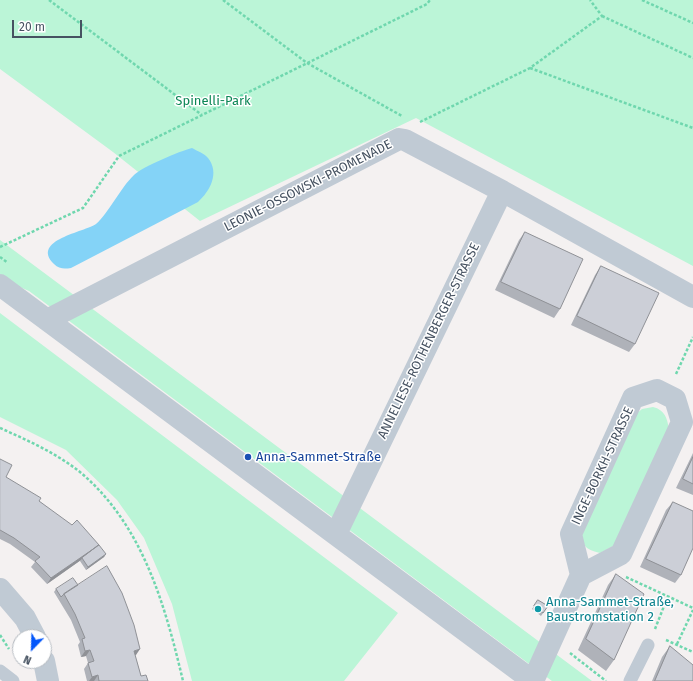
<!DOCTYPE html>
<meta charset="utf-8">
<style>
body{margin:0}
#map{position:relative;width:693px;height:681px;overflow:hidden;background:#f4f1f1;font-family:"Fira Sans",sans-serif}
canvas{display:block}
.north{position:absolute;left:12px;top:629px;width:40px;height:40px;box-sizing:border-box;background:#fff;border:1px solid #b5bac0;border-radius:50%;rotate:203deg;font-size:11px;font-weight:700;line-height:16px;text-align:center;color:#465261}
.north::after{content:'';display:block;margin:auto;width:14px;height:18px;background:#0357fb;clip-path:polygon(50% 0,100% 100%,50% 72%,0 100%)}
.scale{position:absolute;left:12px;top:20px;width:70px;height:18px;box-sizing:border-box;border:2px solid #465261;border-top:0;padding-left:5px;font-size:12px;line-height:14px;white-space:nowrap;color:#465261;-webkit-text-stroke:3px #fff;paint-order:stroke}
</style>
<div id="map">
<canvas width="693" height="681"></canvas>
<div class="north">N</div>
<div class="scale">20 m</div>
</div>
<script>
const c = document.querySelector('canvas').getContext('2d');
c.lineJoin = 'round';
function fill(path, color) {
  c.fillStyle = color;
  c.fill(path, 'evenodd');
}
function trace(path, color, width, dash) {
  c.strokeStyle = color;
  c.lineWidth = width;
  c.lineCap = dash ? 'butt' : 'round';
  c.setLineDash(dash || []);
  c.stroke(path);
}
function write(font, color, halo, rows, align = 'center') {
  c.font = font + ' "Fira Sans",sans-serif';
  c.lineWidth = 3;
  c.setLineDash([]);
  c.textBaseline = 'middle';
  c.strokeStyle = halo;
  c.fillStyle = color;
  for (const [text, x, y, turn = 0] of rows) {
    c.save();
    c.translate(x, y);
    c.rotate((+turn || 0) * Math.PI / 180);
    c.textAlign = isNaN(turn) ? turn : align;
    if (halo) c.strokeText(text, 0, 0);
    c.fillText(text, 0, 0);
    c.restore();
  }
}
fill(new Path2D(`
 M0,0h693v266l-277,-148 -216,103 -87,-69 -113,-83z
 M0,240l592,441h-40l-523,-390 -14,-6 -15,-11z
 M0,313l398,300 -54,68h-152l-20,-77 -28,-66 -27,-38 -51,-50 -66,-33z
 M653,407c12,3 14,11 16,22l-54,116 -15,8c-16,-4 -17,-7 -19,-23l55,-116 6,-5z`), '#bbf5d7');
fill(new Path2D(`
 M192,148c5,3 12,5 16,10 12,15 2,33 -10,44l-127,66c-7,1 -12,1 -17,-4 -24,-24 31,-32 42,-40 12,-10 25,-37 38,-49 8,-8 46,-24 58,-27z`), '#84d3f7');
trace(new Path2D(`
 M49,0l153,115
 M223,0l84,63 95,53
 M642,0l51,23
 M602,16l91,42
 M530,68l163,60
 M420,122l110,-54 72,-52 -12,-16
 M0,247l83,-39 36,-52 308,-152 3,-4
 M0,257l8,6
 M676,374l17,-37
 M0,428c27,12 56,25 80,44 63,53 85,133 103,209
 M626,577l67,31
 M655,629l13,-33
 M0,635l9,14
 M666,640l27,12
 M677,644l16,-34
 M570,653l36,28`), '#6fd7ae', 2.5, [3, 2]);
trace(new Path2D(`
 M0,671l13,10
 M630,681l18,-36`), '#c0cad4', 13);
trace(new Path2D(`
 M0,285l533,396
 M47,320l352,-181 6,1 97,51 191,106
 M336,534l166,-343
 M0,589l25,29 10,19
 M44,661l4,20
 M533,681l48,-106 -10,-41 62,-136 24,-8 18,9 7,23 -61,132 -40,21`), '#c0cad4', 22);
fill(new Path2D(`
 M525,232l35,77 -6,9 -59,-28 24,-50z
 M601,266l34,78 -6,8 -58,-27 24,-50z
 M693,453v42l-17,-7z
 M0,459l6,18 33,24 67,53 -2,3 -18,13 -6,-9 1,-1 -34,24 -16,-17 4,-5 -25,-18 -10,-5z
 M673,502l8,73 -6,8 -35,-16 26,-57z
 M616,574l-2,86 -8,11 -28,-21 30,-65z
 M78,585l58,70h-1l6,21 7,5h-61l-3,-12 4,-6 -2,-7 -5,1 -3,-12 2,-3 -9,-22 -17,-28 2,-3z
 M538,600l10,6 -7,10 -9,-7z
 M670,646l23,35h-41l10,-24z`), '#afb2b9');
fill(new Path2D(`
 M99,545l-5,6 -12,7 -1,2 -34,24 4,-6z
 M106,554l-2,3 -18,13 2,-3z
 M140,649l-4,6 -6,2 4,-6z
 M90,650l-4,6 -5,1 4,-6z
 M98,675l-4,6h-5l3,-4z`), '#8f9196');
const building = new Path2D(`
 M525,232l58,27 -23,50 -59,-27z
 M601,266l58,27 -24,51 -58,-28z
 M693,457v27l-10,-5z
 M0,459l12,6 -6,12 35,21 -2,3 33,24 5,-5 22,25 -48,33 -16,-17 5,-4 -26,-19 -14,-8z
 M673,502l20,9v37l-12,27 -35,-16z
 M99,545l7,9 -18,13 -6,-9z
 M107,566l15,27 12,32 6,24 -6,2 7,25 5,-1 2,6h-49l-1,-6 -6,2 -4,-14 6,-2 -4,-11 -5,1 -3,-12 3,-1 -10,-24 -11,-20z
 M616,574l28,20 -30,66 -28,-21z
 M73,578l5,7 -14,9 -3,3 -5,-8z
 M538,600l10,6 -5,7 -9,-7z
 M670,646l23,19v16h-38z`);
fill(building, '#cccfd7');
trace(building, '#8f9196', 1);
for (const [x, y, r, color] of [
 [248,457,4,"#1a4fb4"],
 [538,609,4,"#0f9aa8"]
]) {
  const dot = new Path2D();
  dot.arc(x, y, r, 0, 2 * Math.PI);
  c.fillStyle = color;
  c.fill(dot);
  trace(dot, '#fff', 1.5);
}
write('13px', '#0c8756', '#fff', [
 ["Spinelli-Park",213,101]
]);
write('13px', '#465261', '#fff', [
 ["LEONIE-OSSOWSKI-PROMENADE",308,186,-27],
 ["ANNELIESE-ROTHENBERGER-STRASSE",429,341,-64],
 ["INGE-BORKH-STRASSE",603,466,-65]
]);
write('13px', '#164399', '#fff', [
 ["Anna-Sammet-Straße",256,457]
], 'left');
write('13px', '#0d838f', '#fff', [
 ["Anna-Sammet-Straße,",546,602],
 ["Baustromstation 2",546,617]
], 'left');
</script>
